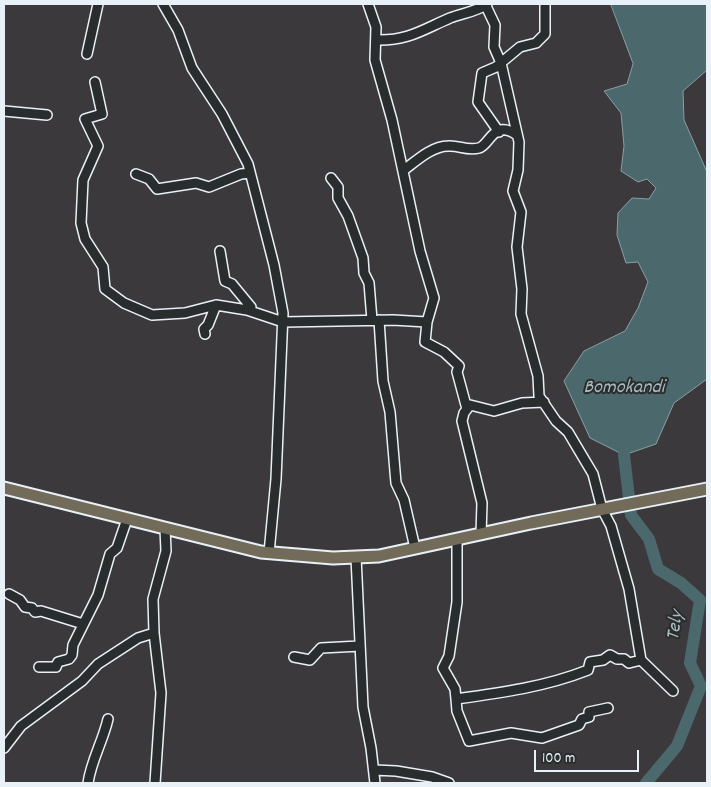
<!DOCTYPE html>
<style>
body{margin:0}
#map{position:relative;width:711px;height:787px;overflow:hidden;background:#3c393d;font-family:Dekko,sans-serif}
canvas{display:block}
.frame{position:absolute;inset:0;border:5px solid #e8f1f8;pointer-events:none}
.scale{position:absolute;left:534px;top:750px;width:105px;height:22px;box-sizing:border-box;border:2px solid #e8f1f8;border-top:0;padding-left:6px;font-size:15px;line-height:18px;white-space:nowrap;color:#e8f1f8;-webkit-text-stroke:4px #2a2d2e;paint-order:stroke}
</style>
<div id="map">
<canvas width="711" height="787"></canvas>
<div class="frame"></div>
<div class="scale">100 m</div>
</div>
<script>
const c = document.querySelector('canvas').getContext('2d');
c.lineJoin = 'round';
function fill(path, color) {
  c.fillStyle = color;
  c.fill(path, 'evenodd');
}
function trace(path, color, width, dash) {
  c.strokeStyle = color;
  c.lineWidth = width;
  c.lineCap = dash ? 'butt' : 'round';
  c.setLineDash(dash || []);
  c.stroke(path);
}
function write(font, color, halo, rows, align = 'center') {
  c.font = font + ' Dekko,sans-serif';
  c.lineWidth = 4;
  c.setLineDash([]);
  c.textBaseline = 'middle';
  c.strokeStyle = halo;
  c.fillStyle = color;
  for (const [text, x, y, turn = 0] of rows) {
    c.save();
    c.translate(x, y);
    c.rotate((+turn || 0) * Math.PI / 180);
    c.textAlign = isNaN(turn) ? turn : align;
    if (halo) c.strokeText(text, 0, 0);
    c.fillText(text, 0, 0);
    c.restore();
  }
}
const water = new Path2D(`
 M611,4h96v66l-24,21 1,29 23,52v207l-33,24 -18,41 -32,11 -34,-17 -26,-57 20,-30 41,-20 13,-23 10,-26 -10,-20 -12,1 -9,-28 1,-22 14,-15 17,1 7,-11 -9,-9 -9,3 -17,-11 3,-25 -3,-33 -17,-22 23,-7 6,-20z`);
fill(water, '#4b696c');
trace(water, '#8a9fa4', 1);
trace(new Path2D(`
 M701,686l6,2`), '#8a9fa4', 2);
trace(new Path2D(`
 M624,455l7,60 18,24 9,30 23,14 19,17 -10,63 11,23 -24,60 -31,37`), '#4b696c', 12);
const minor = new Path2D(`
 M163,4l15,26 14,38 30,46 26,50 26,101 9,48 -7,166 -7,74
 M485,4l10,21 -1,22 7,16 18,79 -1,28 -5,21 8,21 -4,35 5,42 -1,25 17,62 1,20 17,25 12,11 25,42 9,35 9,17 18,63 12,71 32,31
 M376,40c32,1 46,-10 74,-22 13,-5 26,-6 37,-14
 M87,54l11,-50
 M95,82l7,32 -17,5 13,27 -15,34 -2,43 4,16 18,28 2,22 19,14 28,12 33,-2 31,-8 31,5 36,12 110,-2 34,2 7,-24 -14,-47 -28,-131 -17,-60 1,-33 -8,-23
 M4,111l43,4
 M499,132l-21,-30 4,-29 14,-6 24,-20 16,-4 9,-9v-30
 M404,170c12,-9 28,-24 44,-24 11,-1 18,5 31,2 11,-3 14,-29 38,-13
 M136,174l13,5 8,10 39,-6 13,4 32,-13 9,-1
 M331,178l7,9v11l10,18 15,42 1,15 5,10 3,37
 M220,251l5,30 7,3 19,23 -4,3
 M379,320l4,61 7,31 6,71 8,17 11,48
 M427,322l-2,20 19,10 15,14 -2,6 10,37
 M205,334l-1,-5 4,-4 8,-20
 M481,534l1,-31 -20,-82 2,-8 6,-8 24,6 28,-8 22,-1
 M457,539v63l-8,54 -6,12 12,21 1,10c44,-6 89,-12 132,-29l2,-8 13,-2 7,-5 7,4h7l5,4 12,-3
 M356,557l7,150 8,41 4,35
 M9,594l11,6 5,7 7,1 3,4 6,-1 42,13
 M294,657l16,3 11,-12 39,-2
 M39,667h17l2,-5 11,-3 3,-4 1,-10 25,-50 12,-41 7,-6 10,-29
 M456,699l1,12 12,30 42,-8 31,5 37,-13 3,-6 7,-2v-5l19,-4
 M4,748l17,-22 61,-45 16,-17 40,-26 16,-5
 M374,770l22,1 36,6 17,6
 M88,783c3,-22 15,-42 20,-64
 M155,783l6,-90 -7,-60 -1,-34 13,-48 -1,-23`);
const major = new Path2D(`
 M4,488l257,64 72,6 46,-2 152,-33 176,-34`);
trace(minor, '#e8f1f8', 12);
trace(major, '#e8f1f8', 15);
trace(minor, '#2a2d2e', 9);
trace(major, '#726b5a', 11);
write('italic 20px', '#a9bbc0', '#2a2d2e', [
 ["Bomokandi",624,389],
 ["Tely",677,626,-81]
]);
</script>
